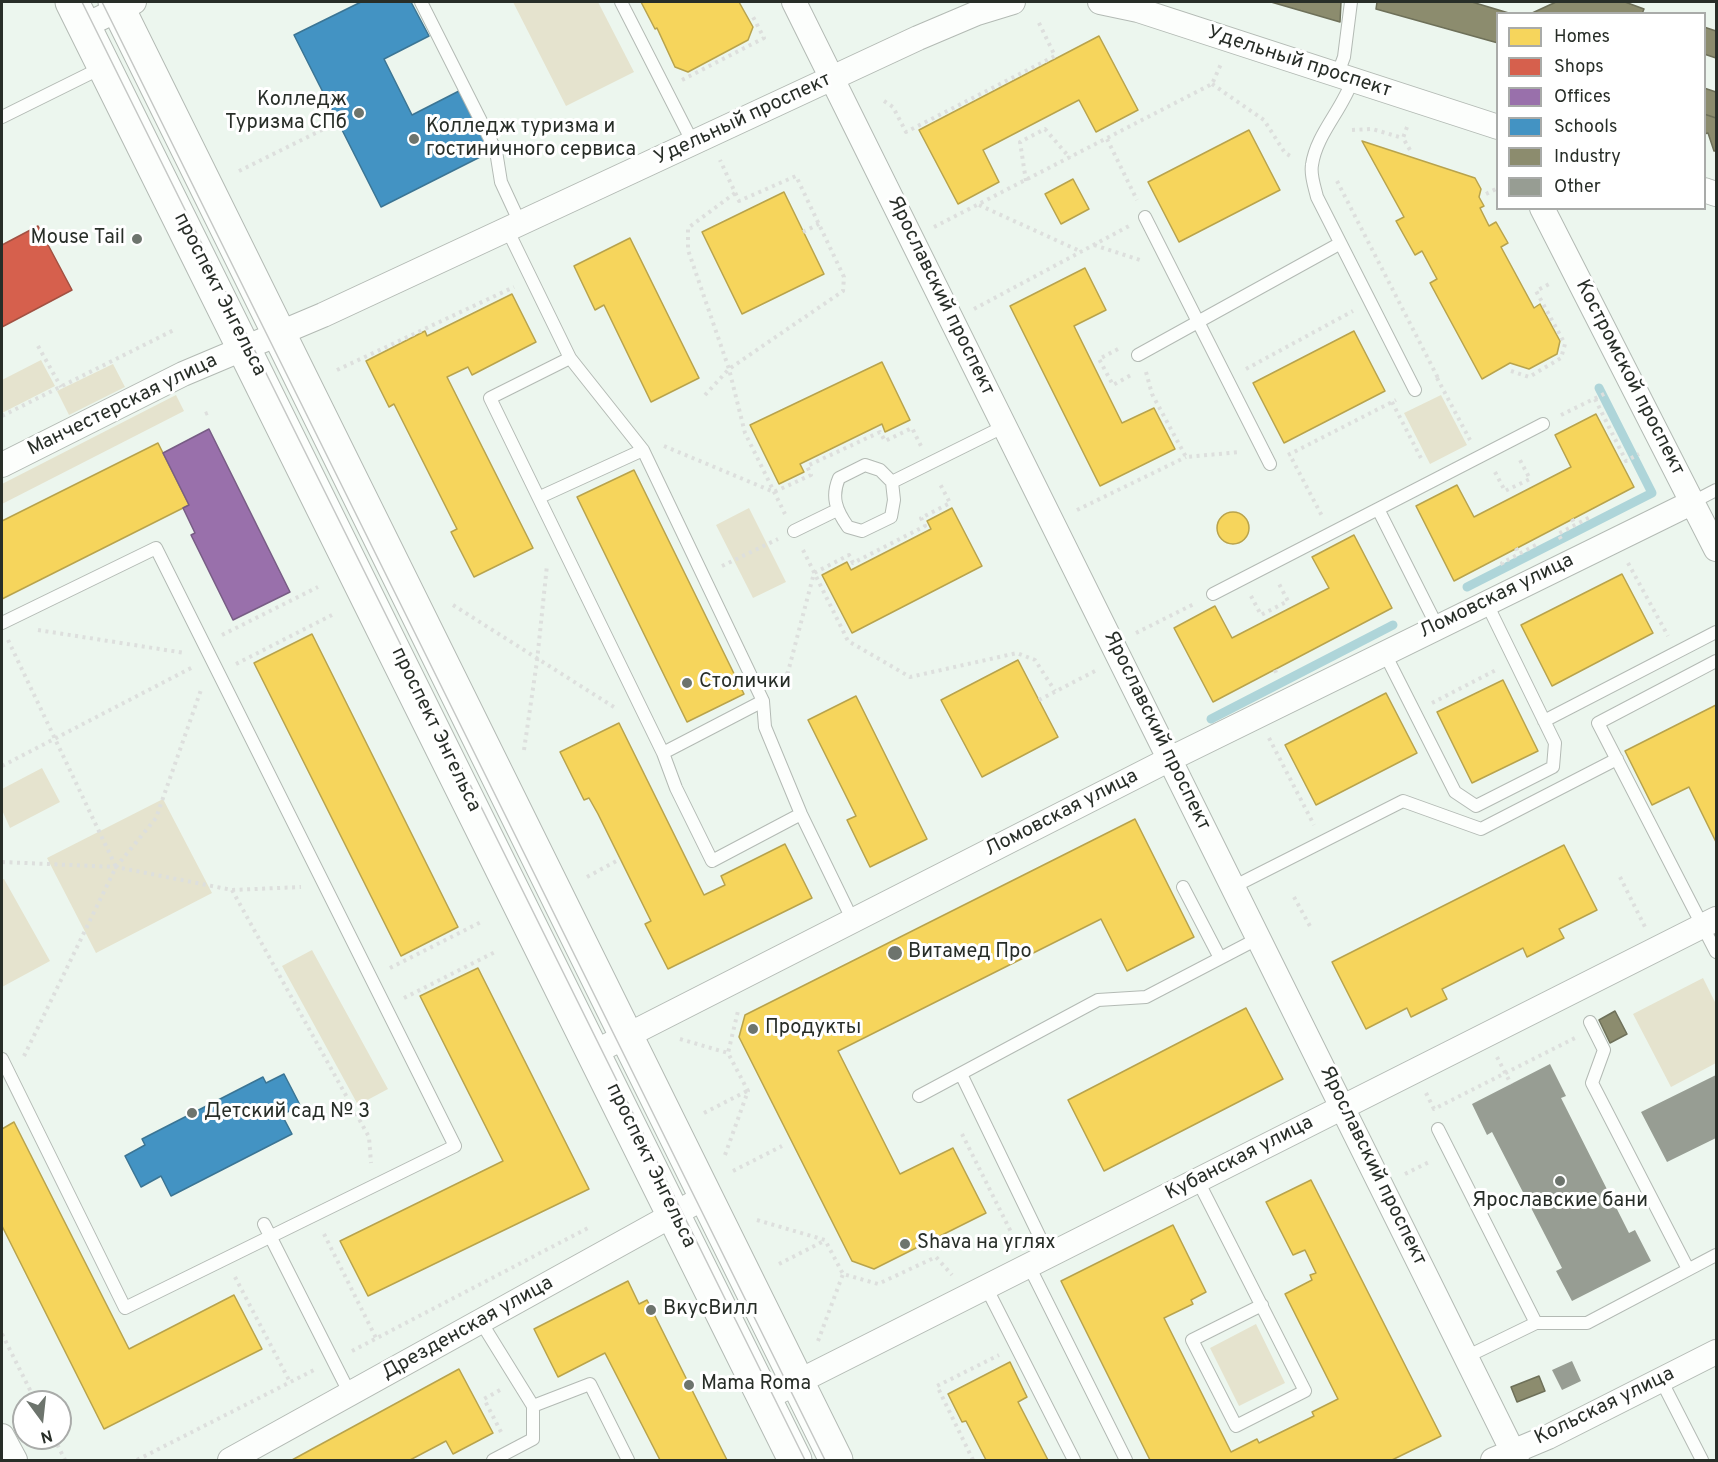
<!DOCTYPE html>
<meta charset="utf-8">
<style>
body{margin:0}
#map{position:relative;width:1718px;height:1462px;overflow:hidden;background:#ecf6ee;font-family:Overpass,sans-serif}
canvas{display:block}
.frame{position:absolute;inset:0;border:3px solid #282e28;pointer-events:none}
.legend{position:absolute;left:1496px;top:12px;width:210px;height:198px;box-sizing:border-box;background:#fff;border:2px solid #a9aba9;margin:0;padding:8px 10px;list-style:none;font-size:18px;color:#282e28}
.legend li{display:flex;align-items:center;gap:12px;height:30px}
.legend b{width:30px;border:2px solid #a9aba9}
.north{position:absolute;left:12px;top:1390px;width:60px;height:60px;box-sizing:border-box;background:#fff;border:2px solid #a9aba9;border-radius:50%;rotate:165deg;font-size:16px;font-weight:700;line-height:24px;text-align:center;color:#282e28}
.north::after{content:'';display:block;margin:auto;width:21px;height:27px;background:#6d746d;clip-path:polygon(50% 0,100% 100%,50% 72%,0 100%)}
</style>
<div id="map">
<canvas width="1718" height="1462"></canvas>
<div class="frame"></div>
<ul class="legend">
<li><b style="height:16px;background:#f6d55c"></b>Homes</li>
<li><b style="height:16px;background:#d6604d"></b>Shops</li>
<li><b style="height:16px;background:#9970ab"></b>Offices</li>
<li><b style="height:16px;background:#4393c3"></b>Schools</li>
<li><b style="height:16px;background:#8c8c6e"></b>Industry</li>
<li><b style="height:16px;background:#979d93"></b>Other</li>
</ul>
<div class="north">N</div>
</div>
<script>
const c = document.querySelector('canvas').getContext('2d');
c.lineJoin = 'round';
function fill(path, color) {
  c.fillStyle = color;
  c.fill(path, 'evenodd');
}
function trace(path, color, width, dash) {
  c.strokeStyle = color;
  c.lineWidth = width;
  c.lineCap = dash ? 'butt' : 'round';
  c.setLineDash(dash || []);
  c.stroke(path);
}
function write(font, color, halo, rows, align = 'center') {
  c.font = font + ' Overpass,sans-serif';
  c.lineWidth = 6;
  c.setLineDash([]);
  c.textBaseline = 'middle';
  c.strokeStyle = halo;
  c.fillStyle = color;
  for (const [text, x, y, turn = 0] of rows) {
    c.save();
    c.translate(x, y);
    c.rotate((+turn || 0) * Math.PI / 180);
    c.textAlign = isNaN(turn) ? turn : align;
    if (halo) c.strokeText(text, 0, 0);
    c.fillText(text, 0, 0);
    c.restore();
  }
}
fill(new Path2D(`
 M513,2h85l36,70 -68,34z
 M41,360l14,26 -53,27v-33z
 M113,364l12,23 -56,28 -12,-24z
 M176,395l8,16 -182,93v-20z
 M1441,395l26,50 -37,19 -26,-51z
 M749,508l37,74 -33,16 -37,-73z
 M42,768l18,34 -50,26 -8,-18v-21z
 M163,799l49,94 -116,60 -49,-95z
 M2,879h2l46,82 -48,26z
 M312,950l76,139 -30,16 -76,-139z
 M1703,978l13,26v59l-45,24 -38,-73z
 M1256,1324l29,59 -46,23 -29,-58z`), '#e5e3ce');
const homes = new Path2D(`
 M641,2h98l14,25 -5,13 -60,32 -13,-5 -18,-39 -2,1z
 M1099,36l39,74 -42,22 -17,-32 -96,50 16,32 -41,22 -39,-74z
 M1249,130l31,60 -101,52 -31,-60z
 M1362,141l113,37 6,11 -2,8 5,9 -4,2 9,18 7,-4 12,21 -7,4 33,61 6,-4 20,37 -3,13 -28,15 -19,-6 -28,16 -52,-96 7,-4 -15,-28 -7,4 -19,-34 8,-4z
 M1073,179l16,30 -28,15 -16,-30z
 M784,192l40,82 -82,40 -40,-82z
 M630,238l69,140 -48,24 -47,-97 -9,5 -21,-44z
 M1085,268l21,42 -32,16 48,97 32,-15 21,41 -75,37 -90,-180z
 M512,294l24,48 -64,33 -4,-8 -21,10 86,171 -59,29 -23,-45 6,-3 -63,-125 -5,3 -23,-46 59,-30 2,5z
 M1354,331l31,60 -101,52 -31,-60z
 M882,362l28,58 -25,12 -3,-8 -82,40 4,8 -25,12 -29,-59z
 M1596,414l38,73 -180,94 -38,-75 41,-21 17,32 97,-50 -16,-32z
 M158,443l31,62 -187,94v-78z
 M634,470l110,224 -57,28 -110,-225z
 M952,508l30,58 -130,67 -30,-58 25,-13 4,8 80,-41 -4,-8z
 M1217 528a16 16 0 1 1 32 0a16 16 0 1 1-32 0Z
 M1354,535l38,73 -179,94 -39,-74 41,-22 17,32 97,-50 -17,-31z
 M1622,574l31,59 -101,53 -31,-61z
 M312,634l146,293 -57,29 -147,-293z
 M1018,660l40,77 -76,40 -41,-77z
 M1503,680l35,71 -66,32 -35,-71z
 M1386,693l31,60 -101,52 -31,-60z
 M856,696l71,143 -57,28 -23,-47 9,-4 -48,-96z
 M1716,705v137l-27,-55 -37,18 -27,-54z
 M619,723l85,172 21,-10 -4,-9 64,-32 27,54 -144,71 -23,-45 6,-3 -53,-107 -9,-16 -5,2 -24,-48z
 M1135,819l59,118 -67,34 -26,-52 -263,132 62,123 53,-26 33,65 -112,56 -22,-8 -113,-224 6,-22z
 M1564,845l33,65 -38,19 5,9 -37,19 -4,-9 -81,41 5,10 -36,18 -4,-9 -41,21 -34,-67z
 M478,968l111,221 -221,107 -28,-55 163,-80 -83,-165z
 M1246,1008l37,71 -179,92 -36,-71z
 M14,1122l115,227 105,-54 28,54 -158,80 -102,-203v-97z
 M1311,1180l130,256 -49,24h-242l-89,-179 112,-56 33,67 -15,8 2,4 -29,14 67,134 26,-13 2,4 55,-27 -2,-4 26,-13 -53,-105 27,-14 -2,-5 6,-2 -11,-23 -12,5 -27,-53z
 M628,1281l11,23 8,-4 80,160h-67l-55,-107 -47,24 -24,-48z
 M1010,1362l17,35 -9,5 30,58h-62l-20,-39 -4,1 -14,-28z
 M459,1369l34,64 -40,21 -7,-13 -36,19h-118z`);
fill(homes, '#f6d55c');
trace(homes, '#b8a34c', 1.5);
const shops = new Path2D(`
 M38,226l34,64 -70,37v-82z`);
fill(shops, '#d6604d');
trace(shops, '#a25142', 1.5);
const offices = new Path2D(`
 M209,429l81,163 -57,28 -42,-85 4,-2 -12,-25 6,-3 -26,-52z`);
fill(offices, '#9970ab');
trace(offices, '#775c84', 1.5);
const schools = new Path2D(`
 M361,2h50l18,34 -45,23 28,56 47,-24 31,61 -109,55 -87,-172z
 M284,1074l16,31 -18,10 10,19 -121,62 -10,-20 -20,11 -16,-31 20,-11 -3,-6 121,-62 3,6z`);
fill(schools, '#4393c3');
trace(schools, '#3b7594', 1.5);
const industry = new Path2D(`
 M1271,2h70l-1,20z
 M1377,2h95l40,12h-14v29l-122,-34z
 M1556,2h69l19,7 -2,5h-112z
 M1704,27l12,4v27l-12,-4z
 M1704,88l12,4v26l-12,-4z
 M1704,114l12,4v33h-2l-6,-18 -4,1z
 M1615,1011l12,23 -17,9 -11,-23z
 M1539,1376l6,15 -28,11 -6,-15z`);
fill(industry, '#8c8c6e');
trace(industry, '#6e7059', 1.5);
trace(new Path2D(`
 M1467,587l185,-94 -53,-105
 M1211,719l182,-94`), '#aed5d9', 9);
fill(new Path2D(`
 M1550,1064l16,32 -5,2 68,135 6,-3 16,31 -79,40 -16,-30 6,-3 -70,-136 -5,3 -15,-31z
 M1716,1075v63l-49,24 -26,-50z
 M1572,1361l9,20 -19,9 -10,-20z`), '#979d93');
const lane = new Path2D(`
 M421,2l75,149 5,31 19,41
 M621,2l72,141
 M1337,76l7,-19 7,-55
 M1352,81c-10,29 -36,54 -40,84 -2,10 3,23 5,32l98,193
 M2,117l101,-50
 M1145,217l125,247
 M507,229l63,129 73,92 120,251 2,26 36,87 52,107
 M1138,355l201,-111
 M570,358l-80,40 173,355 13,35 36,73 89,-47
 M892,482l-12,-12 -15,-5 -26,13c-8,19 -3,32 9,49l14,4 29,-14 3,-17 -2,-18 113,-56
 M540,497l103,-47
 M1693,502l23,-12
 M1378,509l59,117
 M794,531l43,-21
 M1213,594l330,-170
 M2,623l154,-75 299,598 -330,162 -123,-249
 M1384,652l71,140 21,14 77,-39 2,-24 -69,-141
 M1716,661l-118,62 118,229
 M1544,721l172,-89
 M663,753l100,-52
 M1183,887l37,71
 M1233,887l170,-86 78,28 136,-70
 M1590,1022l14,28 -12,33 96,186
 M961,1074l88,182
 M919,1096l179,-96 48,-3 113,-59
 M1438,1129l98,194
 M1198,1181l107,210 -69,35 -44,-86 70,-35
 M264,1224l86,170
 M1029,1266l97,194
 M986,1287l88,173
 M481,1322l52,84
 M1466,1357l70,-34h51l129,-68
 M1661,1380l41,80
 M493,1460l40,-21v-33l57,-22 38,76`);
const street = new Path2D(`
 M794,2l723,1458
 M1100,2l38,8 360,117
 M84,26l50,-24
 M1704,190l12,4
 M1542,208l174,341
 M2,465l181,-91 140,-59 595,-277 59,-25 36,-11
 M595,1052l575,-293 523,-257
 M764,1399l952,-480
 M2,1436l13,24
 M230,1460l475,-263
 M1493,1460l55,-23 168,-85`);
const primary = new Path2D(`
 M72,2l723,1458
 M115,2l721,1458`);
trace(lane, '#b3bab4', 14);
trace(street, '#b3bab4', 26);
trace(primary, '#b3bab4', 35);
trace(new Path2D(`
 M682,80l82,-42 -12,-23
 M1212,84l52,36 21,33 7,4
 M884,101l9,6 13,25 149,-76 -17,-35
 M1407,127l-4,11 7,12
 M1352,130l20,-1 31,9
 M1107,139l30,61
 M1497,162h1
 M239,171l99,-49
 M1026,181l-6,-39 25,-13 25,29
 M1337,181l101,197
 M735,193l-47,35v22l41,119 16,64 40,81
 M1486,194l12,-6
 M979,205l103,47
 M934,227l278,-143 9,-20
 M803,232l16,-8
 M1094,245l49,16
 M974,309l155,-83
 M38,346l23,41
 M1118,349l-19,10 14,26 18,-10
 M1246,369l107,-58
 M337,370l177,-83
 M1511,371l18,6 32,-19 4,-14 -29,-53 15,-8
 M1146,372l6,22 34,63 54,-5
 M1437,378l33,62
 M705,395l24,-26 114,-78 1,-14 -48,-101 -57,25 -19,-41
 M1595,399l31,62 13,-7
 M1392,402l31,60
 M205,414l5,-2
 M1561,415l45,-22
 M2,416l172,-86
 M664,446l110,46 37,-17 -4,-9 73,-34 5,9 27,-13 9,18
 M1288,455l108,-55
 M1292,459l30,57
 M1495,472l10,19 25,-12 -10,-19
 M1077,510l109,-53
 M1572,519l3,6
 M1561,539l-3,-5 34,-18
 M1516,548l3,6
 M803,550l45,91 62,36 107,-24 18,7 20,31
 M1628,563l40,73
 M1503,565l-1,-2 34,-18
 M722,566l56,-27
 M1251,596l10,19 27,-14 -10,-19
 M453,605l164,104
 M38,630l147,23
 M1136,633l60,-30
 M222,635l96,-48
 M8,640l108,227
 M236,664l96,-49
 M1275,670l2,5
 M778,686l10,-14 26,-99 35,-18 4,8 72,-37 -4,-8 29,-15 -11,-21
 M1039,700l58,-30
 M1432,703l66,-34
 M1269,738l45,87
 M524,750l13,-89 10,-96
 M2,766l191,-99
 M2,862l114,5 116,23 69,-3
 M587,877l33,-18
 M1620,877l25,50
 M232,890l137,247 2,26
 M1294,897l17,31
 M390,968l93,-47
 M404,998l93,-47
 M680,1039l48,14
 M24,1056l92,-189 40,-49 46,-131
 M1497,1057l14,27
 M1426,1093l8,16 141,-71
 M704,1113l43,-22
 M962,1134l50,100
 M725,1155l23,-64 -20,-38 10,-42
 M733,1171l49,-25
 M1405,1174l26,-13
 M757,1220l68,20 18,34 35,10 58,-27 16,18
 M324,1234l52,104
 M779,1264l45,-23
 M235,1277l55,105
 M2,1334l34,68
 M818,1341l25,-67
 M352,1351l238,-124
 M500,1390l-16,9 17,33
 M54,1438l11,22
 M137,1460l179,-91
 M973,1460l-36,-74 62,-31`), '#dddfdd', 4, [3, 4.5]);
trace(lane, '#fcfefc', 12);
trace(street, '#fcfefc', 24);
trace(primary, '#fcfefc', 33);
trace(new Path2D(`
 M82,2l723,1458
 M102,2l723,1458`), '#c5c7c5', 1.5);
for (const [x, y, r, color] of [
 [359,113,6,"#6d746d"],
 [414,139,6,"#6d746d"],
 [137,239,6,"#6d746d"],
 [687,683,6,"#6d746d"],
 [895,953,8,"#6d746d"],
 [753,1029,6,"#6d746d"],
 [192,1113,6,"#6d746d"],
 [1560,1181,6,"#6d746d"],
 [905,1244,6,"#6d746d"],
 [651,1310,6,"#6d746d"],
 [689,1385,6,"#6d746d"]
]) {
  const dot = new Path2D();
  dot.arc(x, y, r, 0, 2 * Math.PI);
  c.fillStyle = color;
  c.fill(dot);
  trace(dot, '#fff', 2);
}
write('20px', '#282e28', '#fff', [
 ["Удельный проспект",1299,63,18],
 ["Удельный проспект",743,120,-25],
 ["проспект Энгельса",219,295,63],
 ["Ярославский проспект",940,296,64],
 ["Костромской проспект",1629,378,63],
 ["Манчестерская улица",123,406,-26],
 ["Ломовская улица",1497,597,-26],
 ["проспект Энгельса",435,730,64],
 ["Ярославский проспект",1156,731,64],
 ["Ломовская улица",1062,814,-27],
 ["Кубанская улица",1240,1159,-27],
 ["проспект Энгельса",650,1166,64],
 ["Ярославский проспект",1372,1166,64],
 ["Дрезденская улица",468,1329,-29],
 ["Кольская улица",1605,1407,-26]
]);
write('20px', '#282e28', '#fff', [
 ["Колледж",347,101,"right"],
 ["Туризма СПб",347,124,"right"],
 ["Колледж туризма и",426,128],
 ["гостиничного сервиса",426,151],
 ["Mouse Tail",125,239,"right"],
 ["Столички",699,683],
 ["Витамед Про",908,953],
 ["Продукты",765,1029],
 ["Детский сад № 3",204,1113],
 ["Ярославские бани",1560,1202,"center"],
 ["Shava на углях",917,1244],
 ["ВкусВилл",663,1310],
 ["Mama Roma",701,1385]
], 'left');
</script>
